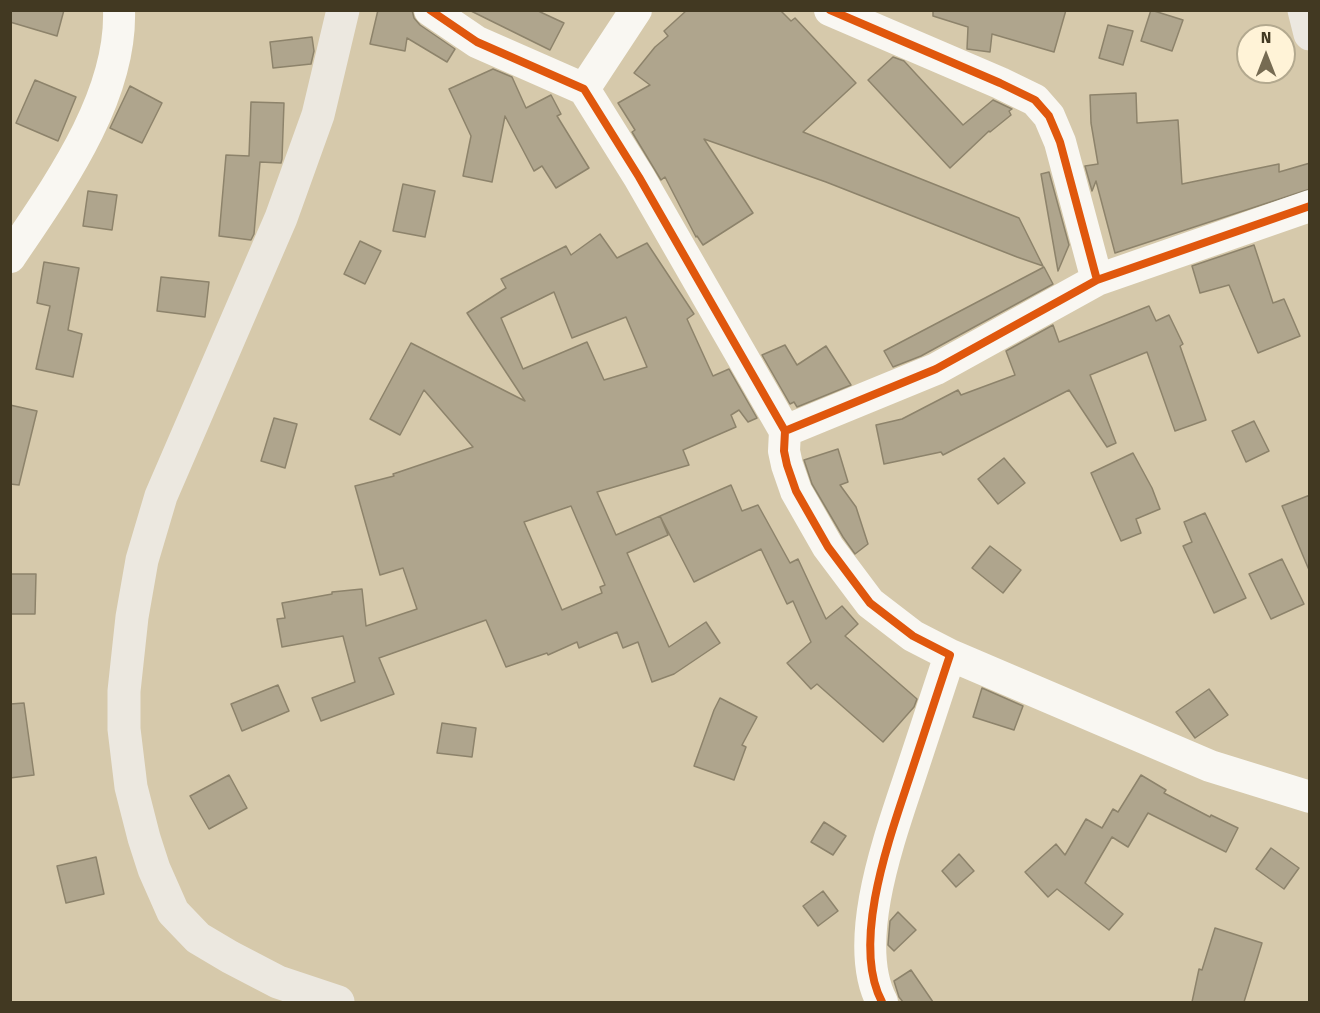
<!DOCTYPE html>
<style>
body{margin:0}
#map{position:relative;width:1320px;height:1013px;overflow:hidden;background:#d6c9ab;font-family:"Fira Sans",sans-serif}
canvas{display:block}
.frame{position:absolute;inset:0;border:12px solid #423922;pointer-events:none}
.north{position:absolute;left:1236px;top:24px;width:60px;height:60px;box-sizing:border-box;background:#fff3d7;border:2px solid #b3a98f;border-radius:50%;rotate:0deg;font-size:16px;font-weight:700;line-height:24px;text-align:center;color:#423922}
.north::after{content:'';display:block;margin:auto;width:21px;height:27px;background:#766b52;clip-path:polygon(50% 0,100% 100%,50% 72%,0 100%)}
</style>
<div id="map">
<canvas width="1320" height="1013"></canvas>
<div class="frame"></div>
<div class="north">N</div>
</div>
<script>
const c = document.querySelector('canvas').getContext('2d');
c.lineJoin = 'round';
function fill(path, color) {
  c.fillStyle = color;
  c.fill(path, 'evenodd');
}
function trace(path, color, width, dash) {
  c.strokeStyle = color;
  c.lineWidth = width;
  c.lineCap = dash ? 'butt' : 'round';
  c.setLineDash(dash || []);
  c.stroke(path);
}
const building = new Path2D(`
 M10,10h54l-7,26 -47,-14z
 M378,10h34l2,8 6,7 35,24 -8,13 -40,-24 -2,13 -35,-7z
 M469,10h67l28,13 -14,27z
 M687,10h93l11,11 4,-3 61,65 -53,49 216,86 24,48 -26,-9 -191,-75 -122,-43 49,74 -50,32 -6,-9 -1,1 -31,-60 -4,3 -29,-48 3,-2 -17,-27 32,-18 -16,-12 21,-26 13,-11 -4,-5z
 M933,10h133l-12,42 -62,-18 -2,18 -23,-3 1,-22 -35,-11z
 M1151,10l32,10 -11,31 -31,-10z
 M1108,25l25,6 -10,34 -24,-7z
 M312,37l2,14 -3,13 -38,4 -3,-26z
 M893,57l11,4 59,64 30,-25 19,9 -3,2 2,4 -21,17 -1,-1 -39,37 -82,-88z
 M493,69l19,8 14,31 25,-13 10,19 -4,2 32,52 -33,20 -14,-22 -8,5 -29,-55 -13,66 -29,-6 8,-40 -22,-47z
 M35,80l41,17 -18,44 -42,-18z
 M130,86l32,17 -20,40 -32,-15z
 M1136,93l1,30 41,-3 4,64 97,-20v8l31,-9v26l-195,64 -19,-72 -4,10 -7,-25 13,-2 -7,-41 -1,-28z
 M251,102l33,1 -2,56 -1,4 -21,-1 -6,72 -3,6 -32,-4 7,-81 23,1z
 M1049,172l20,73 -11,26 -17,-97z
 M403,184l32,7 -10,46 -32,-6z
 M88,191l29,4 -5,35 -29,-4z
 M600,234l17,24 30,-15 47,71 -7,5 26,57 16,-7 28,49 -9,4 -9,-12 -8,5 5,12 -53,23 6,15 -92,27 19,43 44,-19 8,19 -41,18 42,94 37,-25 14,21 -46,31 -22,8 -14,-40 -15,6 -6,-16 -38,16 -2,-6 -29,13 -1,-2 -41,14 -20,-47 -107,38 15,36 -73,27 -9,-23 43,-16 -12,-46 -61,11 -5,-28 8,-1 -3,-15 50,-9v-2l30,-3 4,37 51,-17 -14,-41 -23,7 -25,-89 39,-10 -1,-2 80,-27 -49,-57 -24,45 -30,-16 41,-76 114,58 -58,-88 39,-25 -5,-9 65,-33 5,9zM554,292l18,46 54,-21 21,50 -43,13 -17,-38 -64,27 -22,-51zM571,506l34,79 -5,2 2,6 -40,17 -38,-88z
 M360,241l21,10 -16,33 -21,-10z
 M1254,245l19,58 11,-4 16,37 -42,17 -29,-68 -29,8 -8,-27z
 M44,262l35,6 -11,62 14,4 -9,43 -37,-8 14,-63 -13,-3z
 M1044,267l9,17 -132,72 -28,11 -9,-16z
 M161,277l48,5 -4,35 -48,-6z
 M1149,306l7,15 13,-6 14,29 -3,2 26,74 -31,11 -28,-79 -57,23 26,68 -9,4 -38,-57 -126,65 -2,-3 -57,12 -8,-39 26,-6 56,-29 3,5 54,-20 -9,-24 47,-26 6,17z
 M785,345l12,20 29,-19 25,39 -54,22 -3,-5 -4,2 -28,-49z
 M10,405l27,6 -18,74 -9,-1z
 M274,418l23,6 -12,44 -24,-7z
 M1254,421l15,30 -23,11 -14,-31z
 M838,449l10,33 -8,3 16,22 12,37 -13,10 -12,-17 -31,-53 -8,-24z
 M1133,453l19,35 8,21 -24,10 5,14 -20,8 -30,-68z
 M1004,458l21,25 -27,21 -20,-25z
 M731,485l11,26 16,-6 32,58 8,-4 28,60 16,-13 16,18 -13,12 72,63 -3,8 -31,35 -66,-58 -6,5 -24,-26 24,-21 -18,-41 -6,3 -26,-55 -67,33 -34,-66z
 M1310,495v75h-1l-27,-64z
 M1205,513l41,85 -32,15 -31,-67 9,-4 -8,-20z
 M990,546l31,24 -18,23 -31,-25z
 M1282,559l22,45 -33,15 -22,-45z
 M11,574h25l-1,40h-24z
 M278,685l11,26 -47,20 -11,-27z
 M982,688l41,18 -9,24 -41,-13z
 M1209,689l19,26 -33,23 -19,-26z
 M720,698l37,19 -15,28 4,2 -12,33 -40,-14 20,-56z
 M24,703l10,72 -24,3v-74z
 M442,723l34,5 -4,29 -35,-4z
 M229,775l18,33 -38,21 -19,-33z
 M1141,775l25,15 -2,3 46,24 1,-2 27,13 -12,24 -78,-39 -20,34 -16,-10 -27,46 38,31 -14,16 -52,-41 -9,8 -23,-25 31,-28 9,11 21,-36 16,9 11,-19 5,3z
 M824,822l22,14 -13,19 -22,-13z
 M1271,848l28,20 -15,21 -28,-20z
 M959,854l15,17 -18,16 -14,-16z
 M96,857l8,37 -38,9 -9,-37z
 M823,891l15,20 -20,15 -15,-20z
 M898,912l18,18 -22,21 -6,-6 2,-24z
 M1215,928l47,15 -18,59h-52l7,-33 3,1z
 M911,970l22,32h-30l-4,-5 -5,-16z`);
fill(building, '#afa58d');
trace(building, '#8d836b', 1.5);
trace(new Path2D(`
 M430,10l47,32 107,47 55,88 146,254 151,-62 161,-89 213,-74
 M830,10l170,73 35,17 14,16 11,26 37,138
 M584,89l52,-79
 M10,257c47,-70 112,-159 109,-247
 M785,431l-1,20 3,14 9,26 32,56 42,56 43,33 37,19c-13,40 -26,79 -39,118 -20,61 -61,169 -29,229
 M950,655l260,111 100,31`), '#f9f7f2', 32);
trace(new Path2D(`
 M1304,10l6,24
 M338,1002l-60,-20 -48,-25 -32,-19 -25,-26 -19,-43 -10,-31 -13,-51 -7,-58v-38l8,-74 10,-57 19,-64 120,-278 37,-103 25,-105`), '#ece8e0', 33);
trace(new Path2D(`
 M430,10l47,32 107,47 55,88 146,254 151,-62 161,-89 213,-74
 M830,10l170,73 35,17 14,16 11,26 37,138
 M785,431l-1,20 3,14 9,26 32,56 42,56 43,33 37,19c-13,40 -26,79 -39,118 -20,61 -61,169 -29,229`), '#e0570d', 8);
</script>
